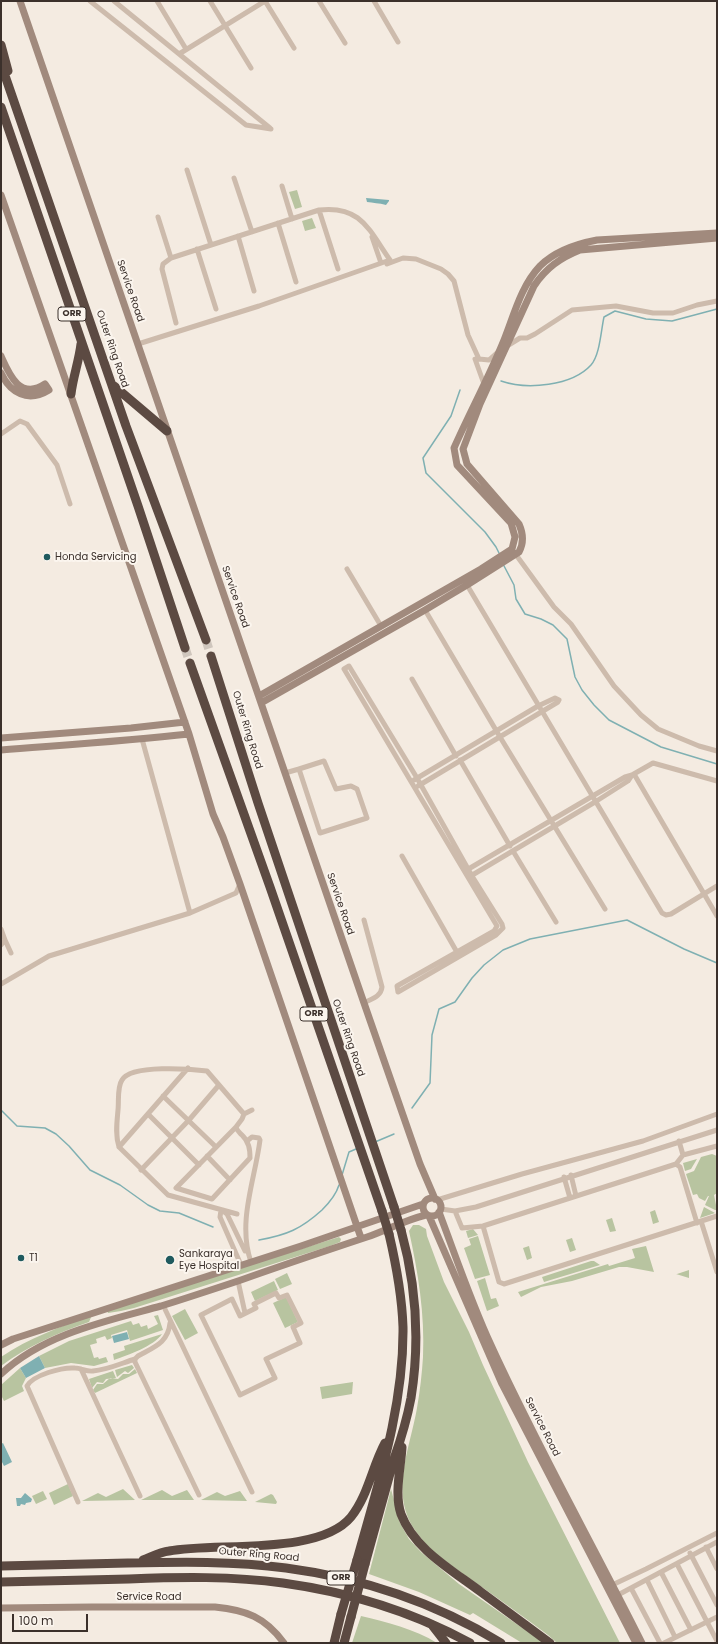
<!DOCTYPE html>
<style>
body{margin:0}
#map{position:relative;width:718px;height:1644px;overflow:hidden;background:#f4ebe1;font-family:Poppins,sans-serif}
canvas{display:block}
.frame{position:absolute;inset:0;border:2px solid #3b302b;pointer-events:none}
.scale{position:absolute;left:12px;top:1614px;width:76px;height:18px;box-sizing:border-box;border:2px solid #3b302b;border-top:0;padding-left:5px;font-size:12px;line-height:14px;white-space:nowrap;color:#3b302b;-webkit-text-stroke:3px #fbf5ee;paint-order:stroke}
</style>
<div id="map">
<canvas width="718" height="1644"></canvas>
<div class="frame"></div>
<div class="scale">100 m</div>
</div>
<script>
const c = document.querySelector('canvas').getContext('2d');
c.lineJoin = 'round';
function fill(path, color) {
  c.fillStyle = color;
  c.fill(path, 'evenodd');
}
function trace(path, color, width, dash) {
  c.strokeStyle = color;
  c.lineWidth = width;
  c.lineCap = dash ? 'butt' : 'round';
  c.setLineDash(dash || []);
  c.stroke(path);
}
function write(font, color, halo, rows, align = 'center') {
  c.font = font + ' Poppins,sans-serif';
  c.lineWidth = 4;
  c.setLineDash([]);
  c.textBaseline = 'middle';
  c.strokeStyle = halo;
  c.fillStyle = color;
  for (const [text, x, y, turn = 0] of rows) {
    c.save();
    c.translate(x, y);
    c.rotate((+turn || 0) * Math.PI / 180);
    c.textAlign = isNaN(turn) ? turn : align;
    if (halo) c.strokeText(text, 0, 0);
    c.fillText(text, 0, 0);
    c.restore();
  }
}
fill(new Path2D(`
 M297,190l5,17 -7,2 -6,-17z
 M312,218l4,10 -11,3 -3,-10z
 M712,1154l5,2v37l-3,2 3,15h-2l-10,-5 4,-9h-1l-3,5 -6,-3 -2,-4 -4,1 -7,-21 8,-3 7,-14z
 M697,1159l-6,10 -6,2 -2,-8z
 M704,1207l11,6 -15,5z
 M655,1210l4,12 -6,2 -3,-12z
 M612,1218l4,13 -6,1 -4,-12z
 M413,1225h6l7,4 1,7 17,46 25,50 14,33 45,97 92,181h-63l-9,-8c-23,-17 -46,-34 -69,-50 -22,-16 -46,-30 -62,-52 -29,-38 -7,-84 0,-125 3,-17 5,-35 6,-51 2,-43 -5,-85 -14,-126z
 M473,1229l5,6 -10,3 -2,-7z
 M478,1236l12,39 -15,4 -11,-31 7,-3 -2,-6z
 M339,1237l2,2 -1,3 -10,4 -196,62 -13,3 -13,2 -1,-3z
 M572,1238l4,12 -6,2 -4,-12z
 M529,1246l3,12 -5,2 -4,-12z
 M646,1246l8,26 -27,-5h-8l-47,14 -31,6 -20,10 -3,-5 90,-28 1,2 26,-8 -3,-9z
 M591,1261h3l6,4 -56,17 -2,-5z
 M689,1270v8l-13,-4h1z
 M287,1273l5,11 -12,5 -5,-10z
 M485,1278l6,21 5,-1 3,8 -12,5 -10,-30z
 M274,1281l4,9 -23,11 -4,-9z
 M286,1297l12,25 -13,6 -12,-25z
 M185,1309l13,24 -13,7 -13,-24z
 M92,1315l-3,7c-32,11 -61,24 -88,44v-9c28,-19 59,-30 91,-42z
 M158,1315l5,15 -33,11 -3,-11 -16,5 1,3 -5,2 -2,-4 -9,3 1,4 -7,2 4,13 4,-1 1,2 7,-2 2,5 -14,4 -23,-3 -26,5 -6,-12 30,-15 62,-20 2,4 6,-2 2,4 6,-2 1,4 10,-5 -4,-8z
 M162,1334c-8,12 -34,21 -48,26l-1,-6 12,-4 -1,-4z
 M132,1365l2,3 -6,5 -3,-2 -8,6 -2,-7z
 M20,1368l6,10 -4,8 2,5 -20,10 -3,-6v-10z
 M135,1369l2,4 -42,20 -2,-3 4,-6h6l7,-6 8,1 5,-5h6z
 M113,1371l3,7 -10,1 -3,4 -6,-1 -5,6 -3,-9z
 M353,1382l-1,12 -30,5 -2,-12z
 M68,1484l5,12 -19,9 -5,-12z
 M123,1489l12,11 -53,1 16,-8 8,4z
 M391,1489l9,34 9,16 12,13 38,32 85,59h-22l-49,-30 -3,2 -51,-23 -50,-18z
 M162,1490l10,6 15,-6 7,10h-53z
 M43,1491l4,8 -11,5 -4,-8z
 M240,1491l7,10 -46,-1 16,-8 8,4z
 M271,1494l2,1 4,7 -1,2 -21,-2z
 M361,1616c25,6 54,13 76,27h-85z`), '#b8c4a0');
fill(new Path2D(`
 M366,198l23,2v1l-3,4c-7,-2 -13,-2 -19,-3z
 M127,1332l2,7 -15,4 -2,-7z
 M39,1356l6,12 -19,10 -6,-10z
 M3,1443l9,19 -8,4 -3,-6v-16z
 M25,1493l7,6 -1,3 -5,1 -1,2 -4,-1 -1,2h-3l-1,-8h5z`), '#7fb0b2');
trace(new Path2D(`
 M501,381c26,9 71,5 90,-16 9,-10 10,-35 13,-48l11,-6 31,8 26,2 45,-12
 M460,390l-9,26 -28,42 3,15 59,59 11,15 4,8
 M503,564l11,21 2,14 9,15 16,5 12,6 14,14 8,38 7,13 12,15 15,15 52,27 56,17
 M412,1108l18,-25 2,-48 7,-26 16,-7 17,-24 12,-13 19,-15 27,-11 97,-19 57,29 33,14
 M1,1110l16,16 28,2 11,6 13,12 21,24 30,15 28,20 12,6 19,2 34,14
 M375,1142l19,-8
 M342,1175l7,-23 7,-3
 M259,1240c28,-5 42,-11 63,-30 7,-7 14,-15 17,-25`), '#7fb0b2', 1.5);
trace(new Path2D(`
 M206,640l5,16
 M185,648l5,15`), '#cfc6bd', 9, [9, 4.5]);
trace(new Path2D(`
 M90,1l156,124 25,4
 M114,1l156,127
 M157,1l29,48
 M210,1l41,67
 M265,1l29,47
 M319,1l26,42
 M374,1l24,41
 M179,54l86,-53
 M187,170l24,75
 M234,178l18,54
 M282,186l10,33
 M319,210l19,59
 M158,217l13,41
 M278,223l18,59
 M238,236l16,55
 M372,237l9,26
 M197,249l19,60
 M387,264l16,-6 13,1 25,10 7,5 6,7 14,54 11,24
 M138,344l121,-38 131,-46c-21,-30 -29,-55 -71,-50l-148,48 -8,6 -1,5 14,54
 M507,346l13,-8h7l8,-4 37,-24 44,-4 37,7h20l24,-8 20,-4
 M475,359l9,25
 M476,360l3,-1 10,1 10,-9
 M1,434l19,-13 7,3 30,41 13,39
 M514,552l40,55 17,17 43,62 27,29 17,14 41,17 18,5
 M347,569l34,57
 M467,585l195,328 4,2 5,-1 46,-28
 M425,610l75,127 105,172
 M349,666l68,112 55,98 30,48 1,4 -7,7 -98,57 -1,-6 97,-55 3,-5 -153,-257z
 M412,679l44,77
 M142,739l48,174
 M460,760l50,86
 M285,773l14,-4 21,64 47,-15 -10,-29 -6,-3 -15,3 -12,-28 -25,8
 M634,774l83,142
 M414,780l124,-74 17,-8 4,2 -1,2 -140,84
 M513,851l43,71
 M402,856l56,98
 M465,871l160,-94 7,-2 21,-12 64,18
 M469,877l126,-75 33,-21 4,-6
 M1,929l4,11 -4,5
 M5,940l6,13
 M1,984l48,-28 141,-43 46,-20 4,-9
 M364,1003c7,-4 17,-6 18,-16l-18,-67
 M163,1096l53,51
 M148,1114l51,51
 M244,1114l8,-4
 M236,1127l-60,61 36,11 38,-41c0,-9 -1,-16 -8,-23 -3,-3 -5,-4 -6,-8l6,-8 2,-5 -37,-43c-16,-2 -76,-7 -85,9 -5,7 -3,21 -4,30 -1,12 -3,25 1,37l49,48 69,19
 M247,1141l5,-4 7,1 1,2c-5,40 -23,82 -9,122
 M679,1141l4,14
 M119,1147l69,-79
 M207,1156l23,24
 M676,1164l7,-9 34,-9
 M141,1170l48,-50 30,-35
 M571,1175l5,21
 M564,1177l6,21
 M437,1200l85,-26 121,-33 74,-27
 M441,1209l14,2 21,-4 241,-77
 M221,1210l-1,7 21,48
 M223,1211l4,3 18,37
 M455,1211l7,17 21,-2 193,-62 4,3 17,56
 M701,1221l16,51
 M483,1226l16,56 5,2 213,-68
 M238,1281l7,32
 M276,1293l3,5 8,-3 14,28 -8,4 7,16 -34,16 9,19 -35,17 -39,-80 31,-16 8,17 16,-8 -2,-4z
 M163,1305l89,187
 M170,1323c-2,20 -16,24 -32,33l-3,3v3l64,133
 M81,1369l59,127
 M78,1502l-51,-116c6,-11 35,-19 48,-18 6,0 12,4 18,3 14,-1 29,-8 42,-12
 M706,1547l11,22
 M690,1553l27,52
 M677,1564l40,77
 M661,1572l30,58
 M647,1580l28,57
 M610,1586l36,-17 71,-36
 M631,1588l29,55
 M616,1596l101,-54
 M664,1643l53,-26`), '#cdbbac', 5);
trace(new Path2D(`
 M20,1l344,1002 56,161 15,35
 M1,195l188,539 24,80 10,23 17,47 121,354
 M1,356c8,18 19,45 44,28l4,6c-21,13 -39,3 -48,-17
 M259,696l222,-127 31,-20 3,-12 -4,-14 -54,-58 -3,-17c16,-36 35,-71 50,-108 10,-25 17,-54 36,-74 15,-15 36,-22 57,-26l120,-7
 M261,703l164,-93 42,-25 52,-33c5,-9 4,-19 0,-28l-52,-60 -4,-15 17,-45 54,-118c12,-18 26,-28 46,-36l137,-12
 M1,738l130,-10 54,-6
 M1,750c63,-5 125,-9 188,-16
 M423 1207a9 9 0 1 1 18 0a9 9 0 1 1-18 0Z
 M439,1212c17,45 32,90 52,133 46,101 101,198 151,298
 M429,1216l73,168 134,259
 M1,1345l12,-6 288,-93 122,-42
 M1,1374c42,-40 105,-53 160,-68 26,-8 53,-17 80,-26 42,-15 84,-29 126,-43 20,-7 38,-17 59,-22
 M1,1608l91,-1h123c31,3 50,10 69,36`), '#a18a7d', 7);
trace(new Path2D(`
 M1,45l7,26
 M1,64l125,362 80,214
 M1,107l137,399 47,142
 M114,386l53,45
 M71,394c2,-17 8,-33 10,-50
 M211,656l47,147 136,404
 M190,663l80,224 112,324
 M402,1447c-1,20 -8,47 -1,67 13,35 51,56 80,78 23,17 46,34 69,51
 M143,1560c8,-3 17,-8 26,-9 47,-9 150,5 182,-34 17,-21 21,-50 34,-74
 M357,1560c21,-76 47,-153 46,-233 -1,-31 -7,-63 -14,-93
 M365,1564c10,-35 19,-70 29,-105 7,-20 13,-40 17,-61 9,-56 5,-114 -10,-168
 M1,1566c42,-1 85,-2 127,-3 53,-1 105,-2 158,5 76,10 150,35 215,75
 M1,1582c43,-1 85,-2 128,-3 51,-2 103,-3 154,4 65,9 130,29 187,60
 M432,1625l14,18
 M334,1643l7,-29
 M344,1643l7,-26`), '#5c4a42', 9);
trace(new Path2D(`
 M394,1207l7,23
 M382,1211l7,23
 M341,1614l16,-54
 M351,1617l14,-53`), '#5c4a42', 9);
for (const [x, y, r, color] of [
 [47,557,4,"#1f5a5e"],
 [21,1258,4,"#1f5a5e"],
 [170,1260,5,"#1f5a5e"]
]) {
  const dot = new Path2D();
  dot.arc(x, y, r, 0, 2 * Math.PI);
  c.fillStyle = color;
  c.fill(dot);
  trace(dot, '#fbf5ee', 1.5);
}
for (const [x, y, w] of [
 [72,314,28],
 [314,1014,28],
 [341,1578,28]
]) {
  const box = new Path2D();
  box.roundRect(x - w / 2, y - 7, w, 14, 3);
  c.fillStyle = '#fbf5ee';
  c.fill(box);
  trace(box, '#3b302b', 1);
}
write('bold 9px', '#3b302b', null, [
 ["ORR",72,314],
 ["ORR",314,1014],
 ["ORR",341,1578]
]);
write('10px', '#3b302b', '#fbf5ee', [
 ["Service Road",130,291,71],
 ["Outer Ring Road",112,349,71],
 ["Service Road",235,597,71],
 ["Outer Ring Road",247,730,73],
 ["Service Road",340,904,71],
 ["Outer Ring Road",348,1038,71],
 ["Service Road",542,1427,63],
 ["Outer Ring Road",259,1555,5],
 ["Service Road",149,1597]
]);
write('10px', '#3b302b', '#fbf5ee', [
 ["Honda Servicing",55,557],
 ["Sankaraya",179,1254],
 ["Eye Hospital",179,1266],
 ["T1",29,1258]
], 'left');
</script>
